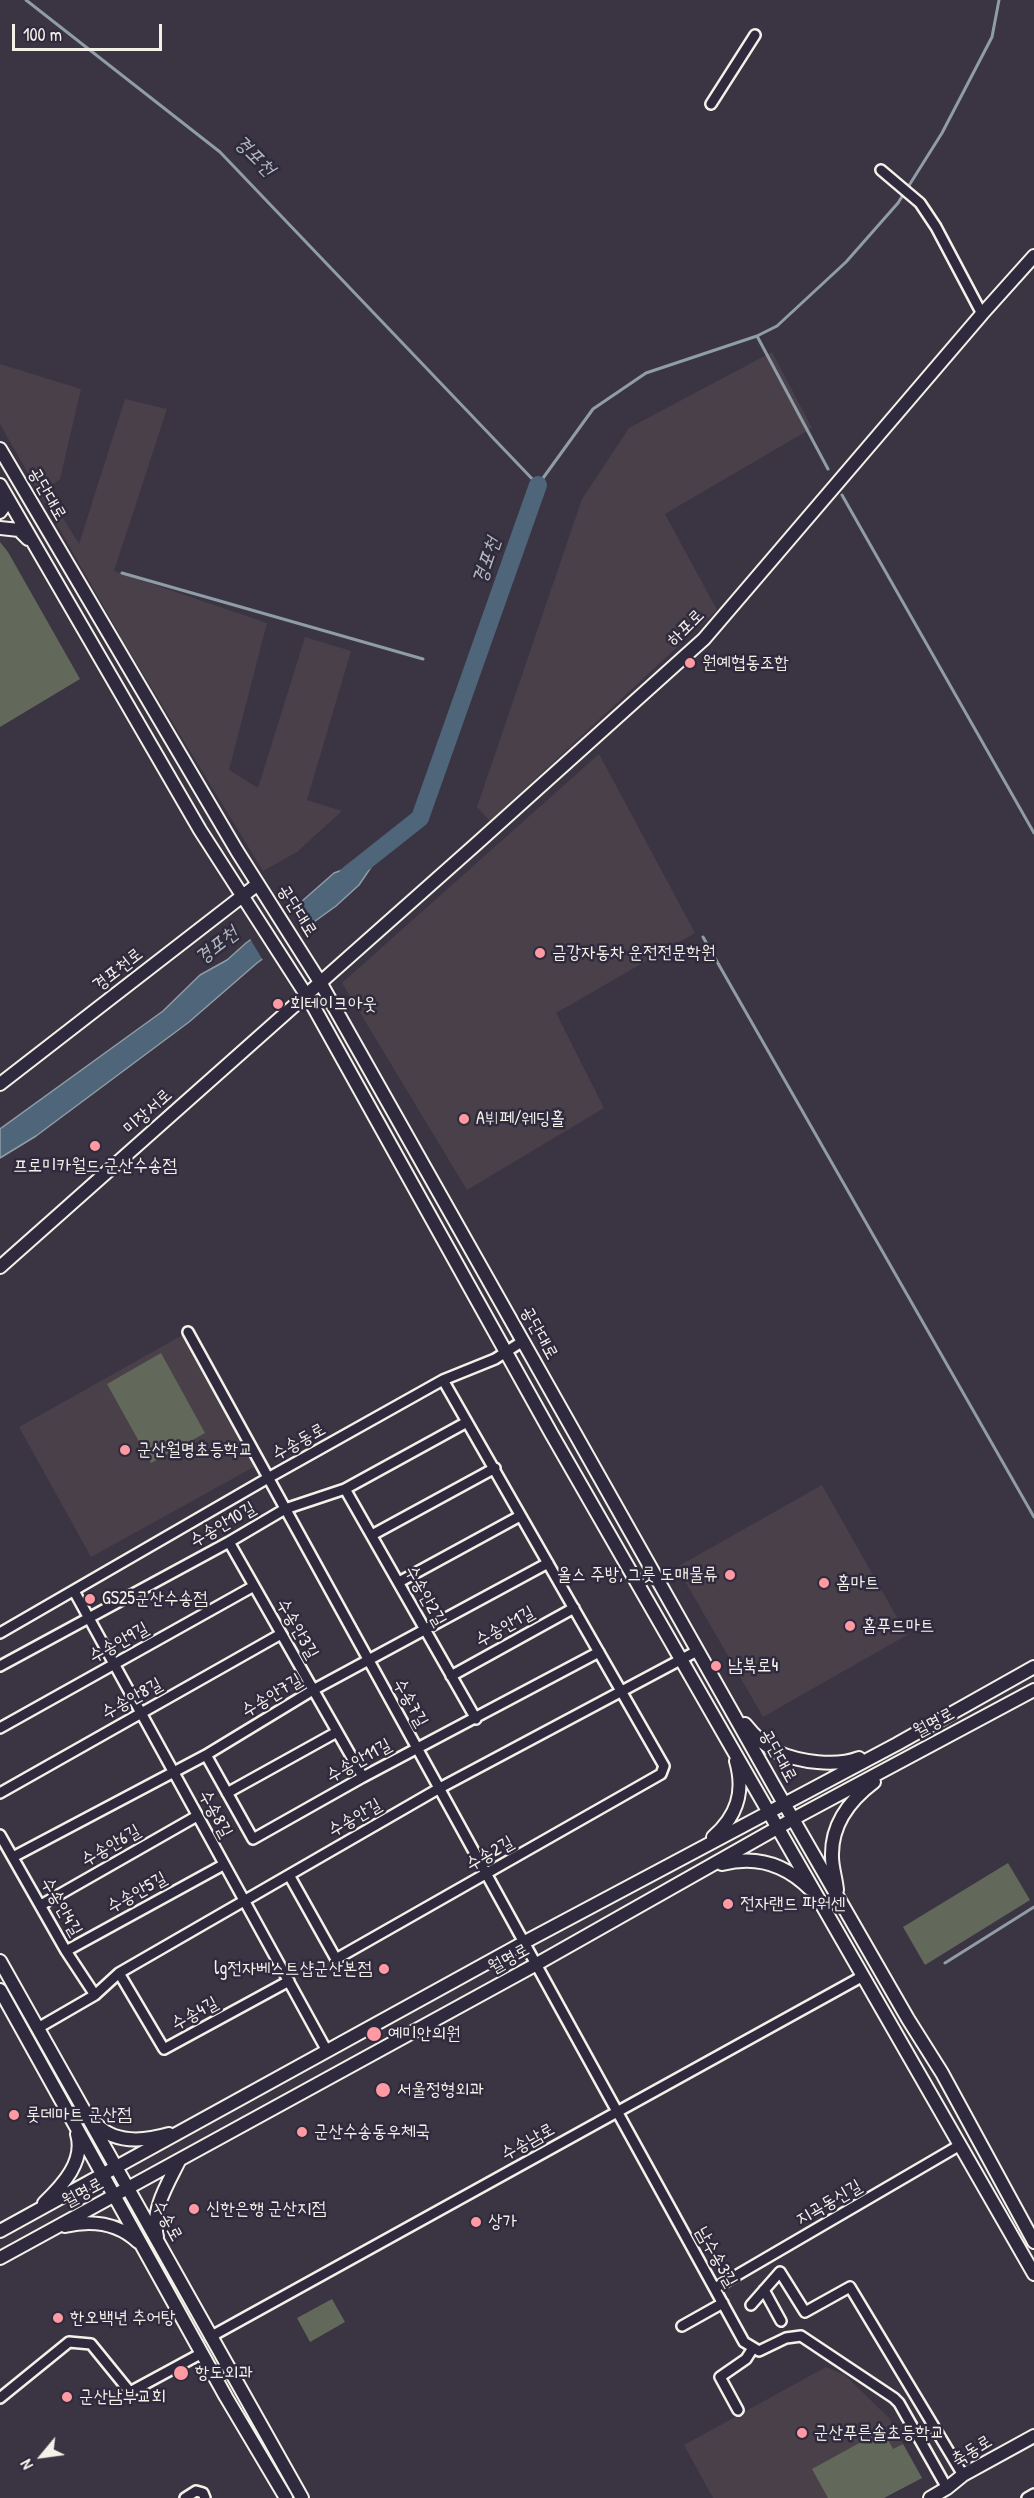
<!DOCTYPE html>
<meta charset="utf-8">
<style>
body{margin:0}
#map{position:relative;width:1034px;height:2498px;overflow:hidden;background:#3b3443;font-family:"Patrick Hand",sans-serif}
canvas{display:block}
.north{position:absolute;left:12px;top:2426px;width:60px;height:60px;-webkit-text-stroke:4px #2f2a3d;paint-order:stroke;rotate:241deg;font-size:16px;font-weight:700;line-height:24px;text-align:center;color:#f4f1e8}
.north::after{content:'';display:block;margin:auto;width:21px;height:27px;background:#f4f1e8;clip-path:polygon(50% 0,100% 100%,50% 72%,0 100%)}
.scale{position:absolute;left:12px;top:24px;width:150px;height:27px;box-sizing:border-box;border:3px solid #f4f1e8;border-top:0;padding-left:8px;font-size:18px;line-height:21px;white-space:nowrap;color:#f4f1e8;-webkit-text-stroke:4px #2f2a3d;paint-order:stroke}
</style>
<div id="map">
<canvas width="1034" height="2498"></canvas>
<div class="north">N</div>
<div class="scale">100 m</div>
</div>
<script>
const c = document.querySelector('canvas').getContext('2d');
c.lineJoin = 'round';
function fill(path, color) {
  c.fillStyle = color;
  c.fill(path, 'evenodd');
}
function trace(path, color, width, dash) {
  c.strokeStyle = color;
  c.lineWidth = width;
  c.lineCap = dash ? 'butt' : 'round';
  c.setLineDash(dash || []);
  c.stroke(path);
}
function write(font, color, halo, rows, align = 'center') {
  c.font = font + ' "Patrick Hand","Poor Story",sans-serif';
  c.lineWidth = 5;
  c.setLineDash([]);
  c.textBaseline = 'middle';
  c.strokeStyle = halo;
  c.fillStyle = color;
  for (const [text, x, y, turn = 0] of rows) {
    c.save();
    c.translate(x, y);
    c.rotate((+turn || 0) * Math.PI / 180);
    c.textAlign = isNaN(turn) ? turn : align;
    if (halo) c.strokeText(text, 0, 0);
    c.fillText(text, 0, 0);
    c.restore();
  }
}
fill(new Path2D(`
 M772,352l40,76 -147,86 52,96 -227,211 -13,-14 105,-308 47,-71z
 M0,364l81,25 -21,90 -14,11 33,54 46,-145 42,10 -53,162 153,52 -38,147 29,18 47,-151 46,14 -44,149 35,11 -45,41 -34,19 -137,-225 -126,-222z
 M599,754l96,179 -139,80 48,95 -137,82 -125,-207z
 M188,1332l73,131 -170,94 -72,-130z
 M822,1485l85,150 -144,82 -86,-150z
 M826,2367l19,8 44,43 33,60 -38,20h-171l-29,-53z`), '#49404a');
fill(new Path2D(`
 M0,542l8,10 72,127 -80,48z
 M161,1353l44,80 -54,30 -44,-79z
 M1008,1863l22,37 -105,65 -22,-38z
 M332,2299l13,23 -35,20 -13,-24z
 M883,2430l10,19 10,-5 19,34 -38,20h-56l-16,-29z`), '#62695b');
const water = new Path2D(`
 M378,857l-19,28 -23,21 -79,57 -68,59 -153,114 -36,22v-29l163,-118 37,-36 27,-15 19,-17 55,-41 33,-29z`);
fill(water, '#4e657a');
trace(water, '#909da6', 1.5);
fill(new Path2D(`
 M292,905l16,26 -44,31 -15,-25z`), '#3b3443');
trace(new Path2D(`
 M26,0l194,152 318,333 55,-76 53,-36 111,-37 20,-10 69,-64 52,-59 44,-70 50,-96 7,-37
 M757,336l71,133
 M842,495l192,338
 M122,573l301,86
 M703,937l331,580
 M945,1963l89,-56`), '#909da6', 3);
trace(new Path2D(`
 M348,875l72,-57 118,-333`), '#4e657a', 18);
const minor = new Path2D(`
 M711,104l44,-69
 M881,170l39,33 16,24 46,87
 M188,1332l556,1010 15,9 27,-13 15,-2 93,62 5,5 48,85
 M345,1489l131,230
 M372,1535l123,-67
 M229,1542l134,235
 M399,1582l121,-66
 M74,1591l253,460
 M0,1633l268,-155 175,-98 52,-21 28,-18
 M0,1666l229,-124 56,-33 60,-20 122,-67
 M451,1676l123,-68
 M0,1728l254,-142
 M206,1755l47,84 110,-62 236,-125
 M0,1793l281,-159
 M227,1793l110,-61
 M0,1835l66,116 29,44
 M13,1857l193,-102 107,-65 235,-127
 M289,1875l47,84 325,-185 3,-8 -221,-386
 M41,1905l156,-89
 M66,1951l157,-86
 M119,1973l45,76 125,-68
 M38,2028l57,-33 24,-22 319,-184 259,-138
 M715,2288l245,-143
 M764,2290l17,31
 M751,2305l29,-33 25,40 45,-25 113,188
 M682,2326l41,-23
 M210,2337l653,-361
 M0,2398l69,-56 22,2 39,48 72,-39
 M738,2410l-18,-33 26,-18 7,-11
 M185,2498l11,-7 7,2 2,5
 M1027,2498l7,-4`);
const tertiary = new Path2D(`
 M0,449l237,402 83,131 454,804 134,233 34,54 92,169
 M0,485l200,345 112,174 239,429 483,841
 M0,494l3,14 -3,4
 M0,528l19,2 9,9
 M0,1084l258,-200
 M0,1267l474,-421 230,-207 278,-325 52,-58
 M745,1724c8,10 20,22 32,28 22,10 59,15 82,6
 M713,1837c24,-21 32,-45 23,-76
 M722,1864c34,-9 63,0 88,25
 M837,1890c-1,-11 -5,-23 -5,-33 -1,-32 18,-57 42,-75
 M0,1961l302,537
 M0,1990l226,407 60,101
 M96,2124c19,20 49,17 73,10
 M44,2203c19,-18 41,-42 33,-69
 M65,2226c26,-6 53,-3 73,16
 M0,2231l523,-288 374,-199 137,-77
 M157,2237c-6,-27 10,-52 22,-76
 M0,2258l535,-293 258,-146 241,-129
 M930,2498l17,-10 16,-13 71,-39`);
trace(minor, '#f4f1e8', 14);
trace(tertiary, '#f4f1e8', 16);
trace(minor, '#2f2a3d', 9);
trace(tertiary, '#2f2a3d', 12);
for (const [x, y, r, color] of [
 [690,663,6,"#ff9aa2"],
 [540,953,6,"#ff9aa2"],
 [278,1004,6,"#ff9aa2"],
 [464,1119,6,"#ff9aa2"],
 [95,1146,6,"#ff9aa2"],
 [125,1450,6,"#ff9aa2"],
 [730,1575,6,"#ff9aa2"],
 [824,1583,6,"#ff9aa2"],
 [90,1599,6,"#ff9aa2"],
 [850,1626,6,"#ff9aa2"],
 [716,1666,6,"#ff9aa2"],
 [728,1904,6,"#ff9aa2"],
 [384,1969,6,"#ff9aa2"],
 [374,2034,8,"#ff9aa2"],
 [383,2090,8,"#ff9aa2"],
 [14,2115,6,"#ff9aa2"],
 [302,2132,6,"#ff9aa2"],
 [194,2209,6,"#ff9aa2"],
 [476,2222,6,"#ff9aa2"],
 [58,2318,6,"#ff9aa2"],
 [181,2373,8,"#ff9aa2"],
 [67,2397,6,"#ff9aa2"],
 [802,2433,6,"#ff9aa2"]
]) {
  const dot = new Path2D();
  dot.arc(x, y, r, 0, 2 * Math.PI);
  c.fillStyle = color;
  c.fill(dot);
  trace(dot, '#2f2a3d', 2);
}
write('18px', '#f4f1e8', '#2f2a3d', [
 ["공단대로",47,494,60],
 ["하포로",686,628,-45],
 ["공단대로",297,911,58],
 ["경포천로",118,970,-38],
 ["미장서로",148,1112,-42],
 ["공단대로",539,1333,61],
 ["수송동로",299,1442,-29],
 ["수송안10길",223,1525,-30],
 ["수송안2길",425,1596,61],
 ["수송안1길",505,1627,-29],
 ["수송안3길",297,1629,60],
 ["수송안9길",119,1643,-29],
 ["수송안7길",272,1696,-31],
 ["수송안8길",132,1699,-29],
 ["수송7길",410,1703,61],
 ["월명로",934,1723,-28],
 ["공단대로",778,1756,61],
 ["수송안11길",359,1761,-29],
 ["수송8길",215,1814,62],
 ["수송안길",355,1818,-30],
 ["수송안6길",111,1846,-30],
 ["수송2길",490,1854,-30],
 ["수송안5길",137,1893,-29],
 ["수송안4길",61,1907,60],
 ["월명로",509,1959,-29],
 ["수송4길",195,2014,-29],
 ["수송남로",528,2142,-29],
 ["월명로",83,2193,-28],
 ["지곡동신길",829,2203,-30],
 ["수송로",167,2221,61],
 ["남수송3길",716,2257,61],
 ["축동로",972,2451,-31]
]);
write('18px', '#f4f1e8', '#2f2a3d', [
 ["원예협동조합",702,663],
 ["금강자동차 운전전문학원",552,953],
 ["회테이크아웃",290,1004],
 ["A뷔페/웨딩홀",476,1119],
 ["프로미카월드 군산수송점",95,1166,"center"],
 ["군산월명초등학교",137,1450],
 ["올스 주방, 그릇 도매물류",718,1575,"right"],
 ["홈마트",836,1583],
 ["GS25군산수송점",102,1599],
 ["홈푸드마트",862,1626],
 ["남북로4",728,1666],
 ["전자랜드 파워센",740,1904],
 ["lg전자베스트샵군산본점",372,1969,"right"],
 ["예미안의원",388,2034],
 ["서울정형외과",397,2090],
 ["롯데마트 군산점",26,2115],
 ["군산수송동우체국",314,2132],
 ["신한은행 군산지점",206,2209],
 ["상가",488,2222],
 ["한오백년 추어탕",70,2318],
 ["항도외과",195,2373],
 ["군산남부교회",79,2397],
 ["군산푸른솔초등학교",814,2433]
], 'left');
write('italic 20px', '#b2b9bc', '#2f2a3d', [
 ["경포천",254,156,45],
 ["경포천",487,561,-71],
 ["경포천",217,946,-38]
]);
</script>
